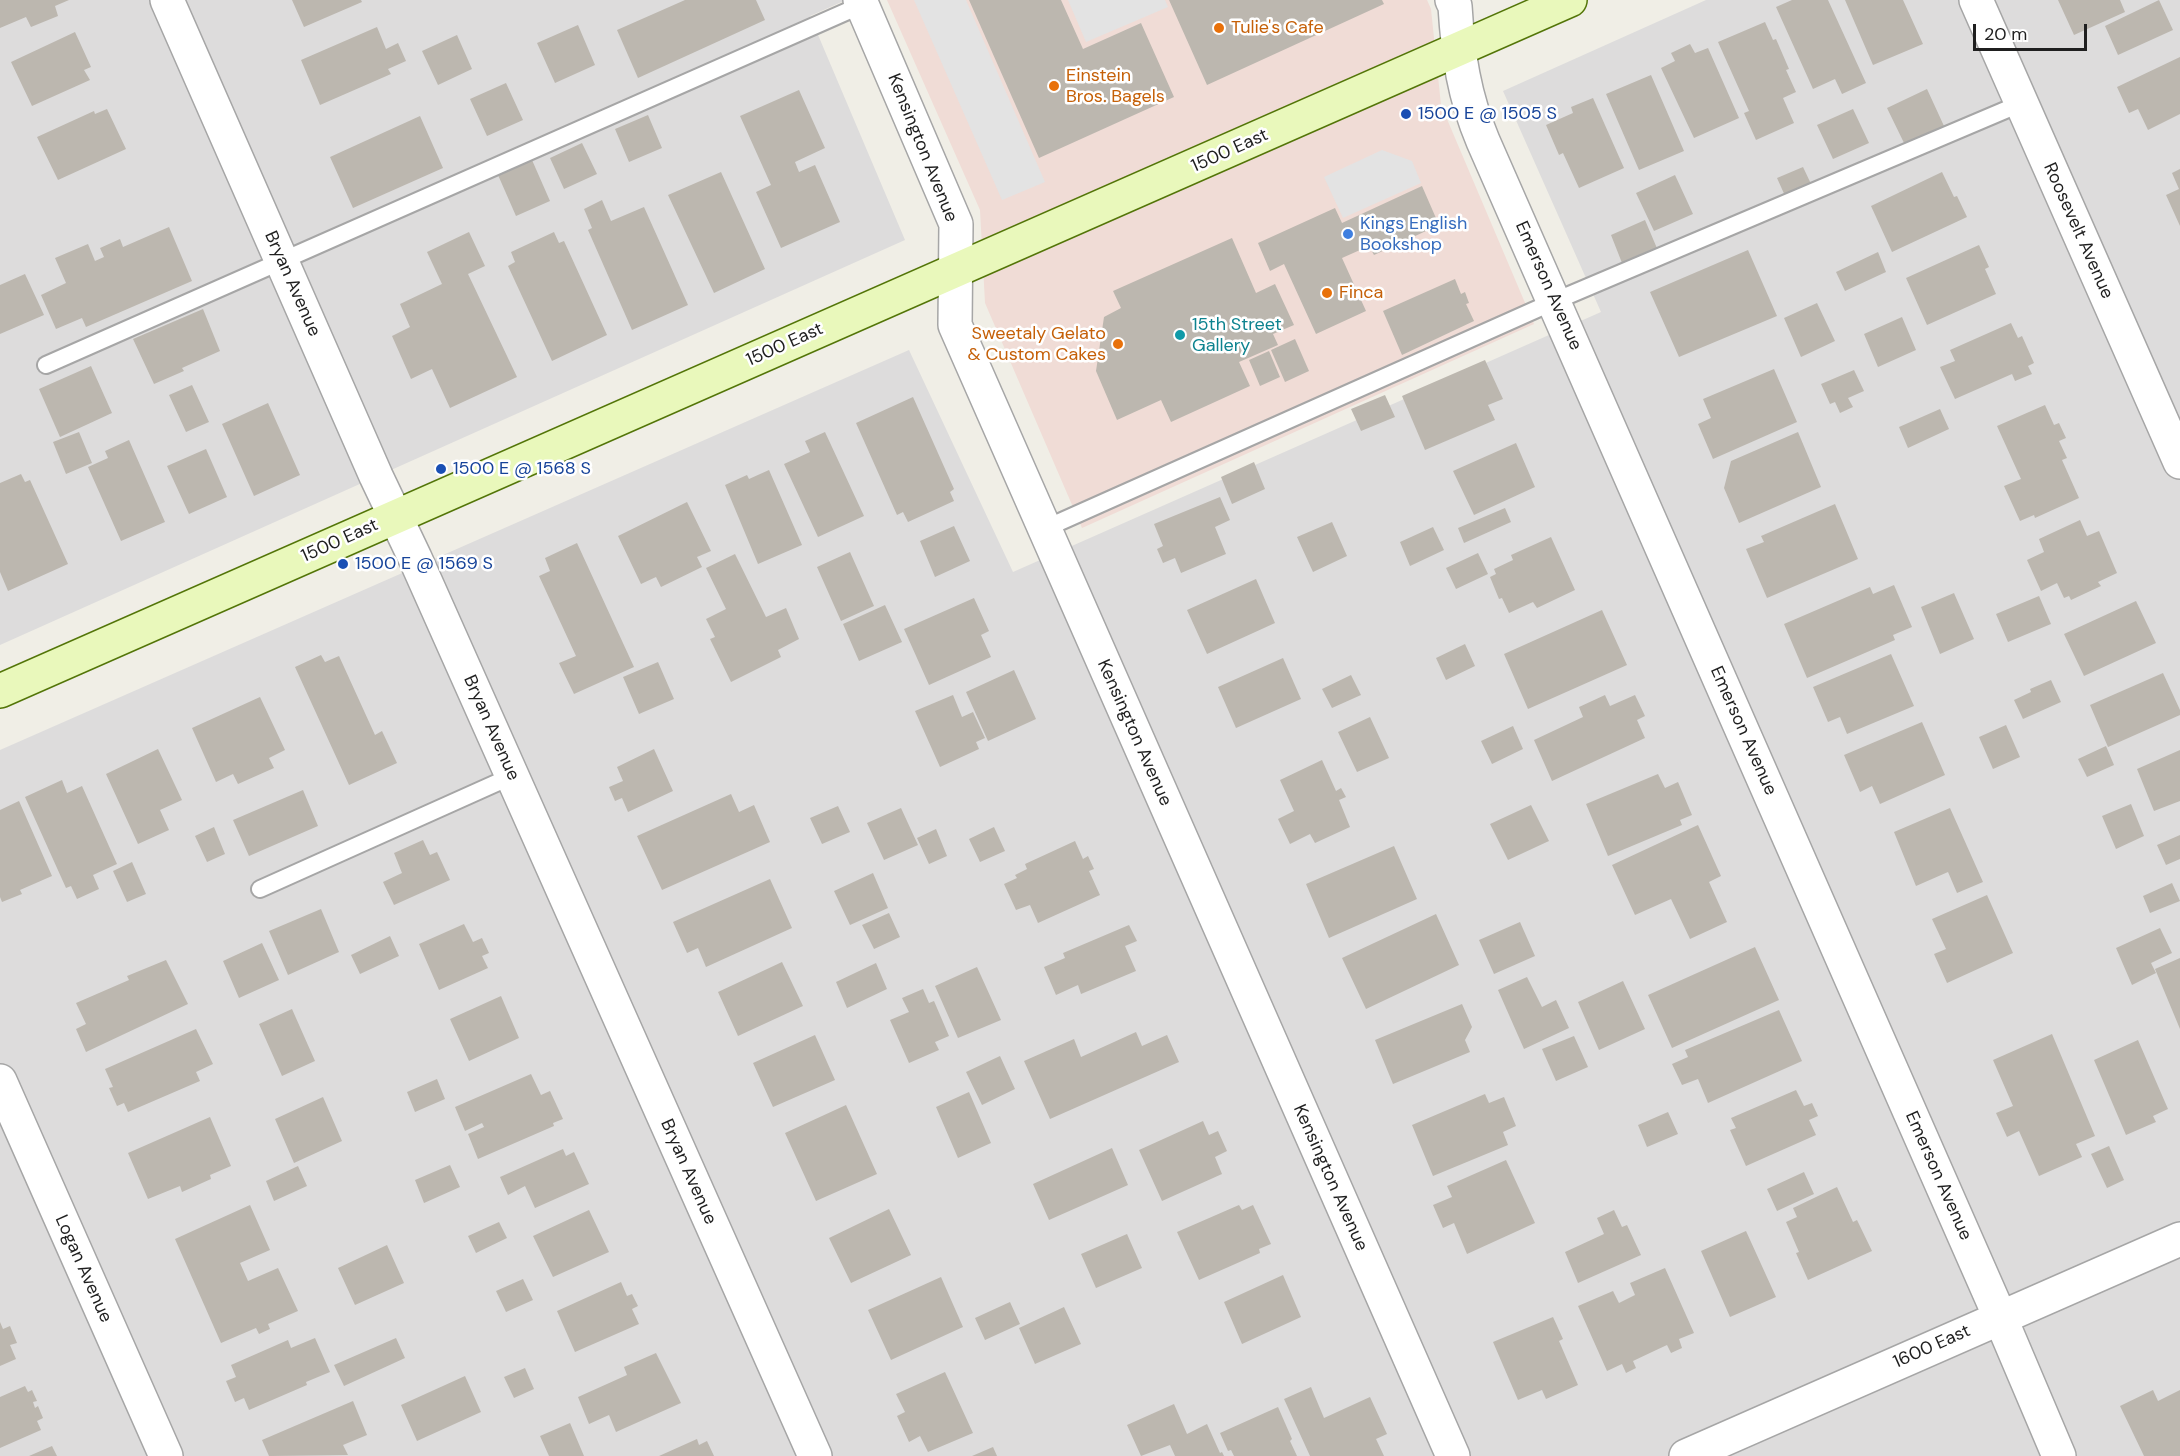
<!DOCTYPE html>
<style>
body{margin:0}
#map{position:relative;width:2180px;height:1456px;overflow:hidden;background:#f0eee6;font-family:"DM Sans",sans-serif}
canvas{display:block}
.scale{position:absolute;left:1973px;top:24px;width:114px;height:27px;box-sizing:border-box;border:3px solid #1f1f1f;border-top:0;padding-left:8px;font-size:18px;line-height:21px;white-space:nowrap;color:#1f1f1f;-webkit-text-stroke:4px #fff;paint-order:stroke}
</style>
<div id="map">
<canvas width="2180" height="1456"></canvas>
<div class="scale">20 m</div>
</div>
<script>
const c = document.querySelector('canvas').getContext('2d');
c.lineJoin = 'round';
function fill(path, color) {
  c.fillStyle = color;
  c.fill(path, 'evenodd');
}
function trace(path, color, width, dash) {
  c.strokeStyle = color;
  c.lineWidth = width;
  c.lineCap = dash ? 'butt' : 'round';
  c.setLineDash(dash || []);
  c.stroke(path);
}
function write(font, color, halo, rows, align = 'center') {
  c.font = font + ' "DM Sans",sans-serif';
  c.lineWidth = 5;
  c.setLineDash([]);
  c.textBaseline = 'middle';
  c.strokeStyle = halo;
  c.fillStyle = color;
  for (const [text, x, y, turn = 0] of rows) {
    c.save();
    c.translate(x, y);
    c.rotate((+turn || 0) * Math.PI / 180);
    c.textAlign = isNaN(turn) ? turn : align;
    if (halo) c.strokeText(text, 0, 0);
    c.fillText(text, 0, 0);
    c.restore();
  }
}
fill(new Path2D(`
 M0,0h846l-36,16 95,224 -905,405z
 M1706,0h474v1456h-2180v-706l909,-400 104,222 588,-260 -98,-221z`), '#dddcdc');
fill(new Path2D(`
 M887,0h540l4,9 10,96 93,219 -452,204 -97,-225 -5,-93z`), '#f0dcd6');
fill(new Path2D(`
 M914,0h52l79,182 -43,18z
 M1068,0h97l3,7 -82,35z
 M1382,150l30,11 9,22 -78,35 -19,-41z`), '#e3e3e3');
fill(new Path2D(`
 M0,0h69l-14,6 3,10 -27,11 -5,-10 -26,11z
 M292,0h69l1,2 -58,25z
 M685,0h71l9,20 -127,58 -21,-48z
 M969,0h92l22,49 58,-26 33,74 -135,61z
 M1169,0h213l2,4 -177,81z
 M1792,0h36l38,83 -24,11 -7,-15 -22,10 -37,-82z
 M1845,0h58l20,44 -50,21z
 M2058,0h62l5,12 -51,23z
 M2159,0l14,30 -55,25 -13,-29z
 M1765,22l8,18 3,-1 13,30 -3,1 10,22 -13,6 11,25 -38,17 -12,-27 5,-2 -31,-69z
 M578,25l17,40 -40,18 -18,-40z
 M377,27l9,22 12,-6 8,18 -18,8 3,5 -71,31 -19,-45z
 M75,32l16,35 -7,3 6,10 -58,26 -21,-44z
 M457,35l15,34 -34,16 -16,-34z
 M1690,44l5,9 13,-5 31,70 -45,20 -33,-70 14,-7 -4,-8z
 M2180,57v57l-32,16 -10,-21 -9,4 -12,-26z
 M1651,75l33,76 -45,19 -33,-76z
 M506,83l17,37 -36,16 -17,-37z
 M1927,89l17,37 -39,19 -18,-37z
 M799,90l26,58 -30,14 4,10 16,-7 25,57 -59,26 -25,-56 15,-7 -31,-69z
 M1593,98l31,70 -45,20 -16,-35 -4,2 -13,-30 27,-12 -2,-6z
 M107,109l19,40 -68,31 -21,-43 57,-26 1,3z
 M1853,109l16,34 -36,16 -16,-34z
 M648,115l14,33 -33,14 -14,-33z
 M420,116l23,52 -90,40 -23,-51z
 M582,143l15,31 -33,15 -14,-31z
 M532,160l18,41 -34,15 -18,-41z
 M1803,167l9,19 -26,12 -9,-20z
 M2180,169v57l-14,-31 13,-6 -7,-16z
 M721,172l44,97 -51,24 -46,-98z
 M1942,172l12,25 3,-1 10,21 -75,35 -21,-46z
 M1675,175l18,39 -39,17 -18,-38z
 M1422,186l17,39 -65,30 -5,-9 -27,12 24,53 -50,23 -32,-70 -14,7 -12,-28 77,-35 7,15z
 M602,200l9,21 33,-14 44,98 -56,25 -44,-100 4,-2 -8,-19z
 M1645,220l14,33 -35,15 -13,-33z
 M169,227l23,54 -106,46 -4,-9 -26,11 -15,-34 25,-12 -11,-25 33,-14 7,17 9,-4 -4,-9 20,-9 3,8z
 M469,232l16,34 -17,8 49,103 -67,31 -18,-39 -21,10 -19,-43 18,-9 -10,-23 42,-20 -15,-32z
 M554,232l5,11 5,-2 43,94 -55,26 -44,-95 7,-4 -4,-10z
 M1232,238l24,55 19,-9 19,41 -21,9 5,11 -39,17 11,24 -79,36 -10,-22 -44,20 -21,-49 8,-54 17,-9 -8,-17z
 M1979,245l10,22 -4,2 11,25 -69,31 -21,-47z
 M1748,250l29,66 -98,41 -29,-65z
 M1878,252l8,20 -41,19 -9,-19z
 M25,274l19,41 -44,19v-49z
 M1455,279l6,15 4,-2 4,11 -3,1 8,17 -72,34 -19,-44z
 M1817,303l18,38 -34,16 -17,-39z
 M203,309l17,42 -38,17 2,3 -30,13 -21,-45z
 M1902,317l14,33 -38,17 -14,-33z
 M2011,323l7,15 4,-2 12,27 -6,3 4,8 -17,7 -3,-7 -57,25 -15,-32 15,-6 -5,-11z
 M1295,339l14,32 -24,11 -14,-32z
 M1269,351l11,26 -20,9 -11,-26z
 M1485,360l18,39 -15,6 7,15 -70,30 -23,-54z
 M91,366l21,47 -52,24 -21,-48z
 M1774,369l23,53 -84,37 -15,-35 13,-6 -8,-19z
 M1854,370l10,21 -16,7 5,9 -13,6 -5,-11 -5,2 -9,-20z
 M192,385l17,37 -23,10 -17,-37z
 M1385,395l10,22 -34,14 -10,-22z
 M913,397l41,92 -4,3 4,9 -46,21 -5,-10 -6,3 -41,-92z
 M268,403l32,72 -46,21 -32,-72z
 M2045,405l9,20 5,-2 7,15 -7,3 8,17 -5,2 17,38 -44,20 -1,-3 -14,6 -16,-35 17,-7 -24,-53z
 M1940,409l9,20 -41,19 -9,-21z
 M79,432l13,31 -26,11 -13,-32z
 M825,432l39,84 -46,21 -34,-73 26,-12 -5,-11z
 M1798,432l23,55 -82,36 -15,-35 7,-27z
 M129,440l36,82 -44,19 -33,-74 20,-9 -3,-7z
 M1516,443l19,44 -61,28 -21,-44z
 M206,449l21,48 -38,17 -22,-48z
 M1254,462l11,27 -33,15 -11,-27z
 M769,470l33,75 -44,19 -33,-79 22,-10 2,4z
 M21,474l4,8 5,-2 38,84 -60,27 -8,-19v-89z
 M1220,497l10,23 -15,7 11,27 -45,19 -6,-15 -12,5 -6,-14 6,-3 -9,-22z
 M687,502l24,49 -14,6 5,10 -41,20 -5,-10 -15,7 -23,-48z
 M1835,504l23,55 -91,39 -21,-49 18,-7 -3,-6z
 M1505,508l6,14 -47,21 -6,-15z
 M2080,520l7,16 12,-5 18,42 -19,9 3,4 -30,14 -2,-4 -5,2 -7,-15 -16,8 -14,-31 17,-8 -5,-13z
 M1332,522l15,34 -34,16 -16,-35z
 M954,526l16,35 -35,16 -15,-36z
 M1433,527l11,23 -34,16 -10,-24z
 M1551,537l24,53 -38,18 -4,-6 -24,11 -7,-15 -3,1 -9,-22 6,-3 -2,-5 19,-9 -2,-5z
 M577,543l57,124 -60,27 -15,-31 17,-7 -37,-80 11,-5 -5,-13z
 M850,552l24,54 -33,15 -24,-54z
 M1478,553l10,21 -32,15 -10,-21z
 M735,554l31,63 20,-9 13,31 -21,11 3,7 -50,25 -21,-43 5,-2 -9,-18 20,-10 -20,-41z
 M1256,579l19,44 -68,31 -20,-44z
 M1894,585l18,42 -19,8 2,5 -88,38 -23,-54 86,-37 3,7z
 M1954,593l20,46 -34,15 -19,-47z
 M2039,596l12,28 -43,18 -12,-28z
 M974,598l15,33 -8,4 10,22 -62,28 -25,-56z
 M2136,601l20,42 -72,33 -20,-42z
 M885,605l17,37 -43,19 -16,-37z
 M1602,610l25,55 -99,44 -24,-55z
 M1465,644l10,22 -29,14 -10,-22z
 M1891,654l23,52 -67,28 -7,-17 -12,5 -15,-35z
 M321,655l4,7 14,-6 36,79 7,-4 15,32 -48,22 -54,-118z
 M1283,658l18,41 -65,29 -18,-41z
 M658,662l16,37 -35,15 -16,-37z
 M1014,670l22,49 -48,22 -22,-49z
 M2163,673l17,37v5l-72,32 -18,-42z
 M1351,675l10,20 -29,13 -10,-19z
 M2051,680l10,22 -38,17 -9,-19 17,-8 -1,-3z
 M953,695l9,22 11,-5 12,26 -9,4 3,7 -39,18 -25,-56z
 M1605,695l5,11 25,-11 10,21 -8,4 8,18 -93,43 -18,-41 49,-23 -4,-10z
 M260,697l25,53 -16,8 5,10 -36,16 -5,-10 -17,8 -24,-54z
 M1370,717l19,41 -32,14 -19,-40z
 M1922,722l23,53 -65,29 -8,-18 -12,6 -16,-37z
 M2006,725l14,32 -27,12 -14,-32z
 M1513,726l10,23 -31,15 -11,-23z
 M2106,746l8,19 -27,12 -9,-18z
 M158,749l24,51 -22,10 9,20 -31,14 -32,-70z
 M654,749l19,42 -45,21 -6,-14 -7,3 -6,-14 14,-6 -6,-14z
 M2180,750v51l-26,10 -17,-42z
 M1322,760l14,31 5,-3 5,9 -7,3 11,27 -35,16 -5,-9 -20,10 -12,-25 16,-8 -14,-31z
 M1658,774l7,14 13,-6 14,33 -12,5 2,5 -74,31 -22,-52z
 M62,780l5,13 15,-7 35,78 -24,11 6,14 -22,10 -6,-13 -5,2 -41,-91z
 M303,790l15,36 -69,30 -16,-36z
 M731,794l8,18 15,-7 16,37 -108,48 -25,-54z
 M19,801l33,75 -32,14 2,4 -20,8 -2,-5v-87z
 M2131,804l13,32 -28,13 -14,-33z
 M1531,805l18,36 -41,19 -18,-36z
 M838,806l12,26 -28,12 -12,-26z
 M901,808l17,37 -34,15 -17,-37z
 M1950,808l33,74 -26,11 -9,-21 -32,14 -22,-54z
 M1698,825l23,51 -12,6 18,40 -37,17 -19,-40 -36,16 -23,-50z
 M214,827l11,27 -18,8 -12,-26z
 M994,827l11,24 -25,11 -11,-23z
 M936,829l11,27 -18,8 -12,-26z
 M2180,835v24l-14,6 -9,-20z
 M423,840l7,15 7,-3 13,28 -56,25 -11,-23 19,-9 -8,-20z
 M1075,841l8,18 5,-3 6,13 -5,2 11,24 -62,28 -8,-18 -14,5 -12,-26 13,-6 -2,-3 12,-6 -2,-5z
 M1394,846l23,53 -88,39 -23,-54z
 M132,862l14,32 -19,8 -14,-31z
 M873,873l15,35 -38,17 -16,-34z
 M770,879l22,49 -86,39 -8,-19 -11,5 -14,-31z
 M2172,883l8,18 -30,12 -7,-17z
 M1987,895l26,58 -66,30 -13,-29 12,-5 -14,-30z
 M321,909l18,43 -51,23 -19,-44z
 M889,913l11,24 -26,12 -12,-24z
 M1436,914l23,51 -93,44 -24,-51z
 M1520,922l15,34 -41,18 -15,-34z
 M464,924l9,18 9,-4 7,15 -7,3 6,12 -49,22 -20,-46z
 M1129,925l8,16 -12,5 11,25 -55,23 -3,-9 -22,10 -12,-28 21,-9 -2,-5z
 M2160,928l12,25 -21,10 5,10 -24,12 -16,-37z
 M390,936l9,20 -39,18 -9,-19z
 M262,943l17,37 -40,18 -16,-37z
 M1755,947l24,53 -107,48 -24,-53z
 M2180,958v71l-25,-60z
 M166,960l22,44 -102,48 -10,-23 10,-5 -10,-21 53,-23 -2,-4z
 M782,962l21,44 -65,30 -20,-44z
 M876,963l11,26 -40,19 -11,-26z
 M977,967l24,53 -43,18 -23,-52z
 M1527,977l15,30 14,-7 13,28 -45,21 -26,-59z
 M1623,981l22,48 -46,21 -21,-48z
 M923,989l6,14 5,-2 15,35 -14,6 4,8 -30,13 -19,-43 19,-8 -7,-14z
 M501,996l18,42 -50,23 -19,-42z
 M1462,1004l10,23 -7,13 5,12 -77,32 -18,-44z
 M292,1009l23,52 -33,15 -23,-52z
 M1779,1010l23,51 -94,42 -10,-24 -16,6 -10,-21 16,-7 -3,-7z
 M196,1029l17,35 -17,8 4,9 -72,31 -4,-9 -7,3 -8,-18 4,-1 -8,-18z
 M1136,1032l6,14 25,-11 12,27 -129,57 -26,-58 50,-22 7,18z
 M2052,1034l43,102 -19,8 6,13 -43,19 -20,-45 -12,6 -11,-24 17,-7 -20,-46z
 M815,1035l20,45 -62,27 -20,-44z
 M1574,1036l14,31 -32,14 -14,-32z
 M2138,1040l30,69 -15,7 3,6 -30,13 -32,-75z
 M1000,1056l15,33 -33,16 -16,-33z
 M531,1074l10,21 9,-4 13,28 -10,4 1,3 -76,33 -10,-25 16,-7 -2,-4 -17,8 -10,-24z
 M437,1079l8,20 -30,13 -8,-20z
 M1796,1090l8,16 8,-3 6,13 -9,4 7,15 -70,31 -16,-36 6,-2 -5,-10z
 M969,1092l22,51 -33,15 -22,-51z
 M1485,1094l4,9 15,-6 12,29 -13,6 5,13 -75,31 -21,-51z
 M323,1097l19,44 -48,22 -19,-44z
 M846,1105l31,69 -61,27 -31,-68z
 M1668,1112l10,22 -31,13 -9,-22z
 M210,1117l21,49 -21,9 1,4 -29,13 -2,-6 -32,13 -20,-46z
 M1203,1121l6,14 9,-4 9,20 -12,6 7,17 -60,27 -23,-51z
 M2109,1146l15,34 -17,8 -16,-34z
 M1112,1148l16,37 -79,35 -16,-36z
 M563,1149l3,7 8,-4 15,32 -54,24 -10,-22 -17,9 -8,-18z
 M1506,1160l29,63 -68,31 -13,-31 -11,5 -10,-23 19,-8 -5,-11z
 M450,1165l10,22 -36,16 -9,-23z
 M298,1166l9,20 -33,15 -8,-20z
 M1804,1172l10,22 -37,17 -10,-22z
 M1837,1187l16,35 4,-2 15,31 -64,29 -12,-27 3,-1 -13,-30 11,-5 -4,-9z
 M250,1205l20,45 -30,13 8,18 30,-13 20,43 -30,13 2,5 -11,5 -3,-6 -35,15 -46,-104z
 M1239,1205l3,5 11,-5 18,39 -12,5 1,4 -61,27 -22,-48z
 M889,1209l22,46 -60,28 -22,-45z
 M589,1210l20,42 -56,25 -20,-41z
 M1614,1210l8,17 5,-2 14,30 -63,28 -13,-31 39,-18 -7,-16z
 M499,1222l8,16 -31,15 -8,-17z
 M1746,1231l30,66 -46,20 -29,-66z
 M1127,1234l15,34 -46,20 -15,-34z
 M387,1245l17,38 -49,22 -17,-37z
 M1665,1268l29,65 -15,6 3,9 -11,5 -4,-8 -15,7 -19,9 3,7 -10,5 -4,-9 -15,7 -29,-65 35,-15 6,12 16,-8 -5,-12z
 M1283,1275l18,42 -59,27 -18,-42z
 M941,1277l22,50 -72,33 -23,-50z
 M523,1279l10,21 -27,12 -10,-21z
 M621,1282l6,14 5,-2 6,12 -6,3 7,15 -64,28 -18,-41z
 M1010,1302l10,22 -35,16 -10,-22z
 M1064,1307l17,37 -46,20 -16,-36z
 M1553,1317l10,22 -4,2 19,44 -32,14 -4,-9 -24,10 -25,-58z
 M0,1322l3,7 7,-3 7,17 -7,2 6,14 -16,7z
 M315,1338l15,34 -24,10 1,3 -58,25 -5,-12 -9,4 -9,-21 10,-4 -5,-12 57,-25 3,8z
 M396,1338l9,20 -61,28 -10,-21z
 M656,1353l25,50 -65,29 -7,-17 -20,9 -11,-27 49,-22 -3,-8z
 M525,1368l9,21 -20,9 -10,-21z
 M945,1372l28,61 -45,19 -8,-16 -11,6 -12,-26 8,-4 -9,-18z
 M465,1376l16,36 -64,29 -16,-36z
 M25,1386l3,6 4,-2 5,11 -4,1 2,6 3,-2 5,12 -6,3 4,9 -41,18v-51z
 M1311,1387l13,31 46,-21 17,37 -11,5 8,17h-74l-26,-57z
 M2153,1390l5,11 22,-11v66h-36l-24,-50z
 M353,1401l14,34 -24,10 5,10 -79,1 -7,-16z
 M1174,1404l13,30 20,-10 13,29 2,-1 2,4h-49l-5,-11 -29,11 -14,-31z
 M1278,1407l14,32 -2,2 7,15h-63l-3,-6 -3,1 -8,-18z
 M570,1423l14,33h-35l-9,-20z
 M697,1439l2,6 8,-4 7,15h-55z
 M52,1446l5,10h-28z
 M993,1447l4,9h-25z`), '#bcb7af');
const lane = new Path2D(`
 M46,365l820,-362
 M1044,529l511,-228 467,-198
 M260,889l252,-113`);
const street = new Path2D(`
 M167,0l209,476 39,82 400,898
 M860,0l96,224 -1,101 498,1131
 M1452,0l3,6c3,49 9,90 28,135l517,1176 59,139
 M1976,0l204,462
 M0,1081l166,375
 M1686,1456l494,-217`);
const secondary = new Path2D(`
 M0,691l1570,-691`);
trace(lane, '#a6a6a6', 20);
trace(street, '#a6a6a6', 36);
trace(secondary, '#537508', 36);
trace(lane, '#fff', 16);
trace(street, '#fff', 33);
trace(secondary, '#e9f8bb', 33);
for (const [x, y, r, color] of [
 [1219,28,6,"#e8710a"],
 [1054,86,6,"#e8710a"],
 [1406,114,6,"#1a4fb4"],
 [1348,234,6,"#3f7fe0"],
 [1327,293,6,"#e8710a"],
 [1180,335,6,"#0f9aa8"],
 [1118,344,6,"#e8710a"],
 [441,469,6,"#1a4fb4"],
 [343,564,6,"#1a4fb4"]
]) {
  const dot = new Path2D();
  dot.arc(x, y, r, 0, 2 * Math.PI);
  c.fillStyle = color;
  c.fill(dot);
  trace(dot, '#fff', 2);
}
write('18px', '#c56008', '#fff', [
 ["Tulie's Cafe",1231,28],
 ["Einstein",1066,76],
 ["Bros. Bagels",1066,97],
 ["Finca",1339,293],
 ["Sweetaly Gelato",1106,334,"right"],
 ["& Custom Cakes",1106,355,"right"]
], 'left');
write('18px', '#164399', '#fff', [
 ["1500 E @ 1505 S",1418,114],
 ["1500 E @ 1568 S",453,469],
 ["1500 E @ 1569 S",355,564]
], 'left');
write('18px', '#1f1f1f', '#fff', [
 ["Kensington Avenue",922,148,68],
 ["1500 East",1230,151,-24],
 ["Roosevelt Avenue",2078,231,66],
 ["Bryan Avenue",292,284,66],
 ["Emerson Avenue",1548,286,66],
 ["1500 East",785,345,-24],
 ["1500 East",340,541,-24],
 ["Bryan Avenue",491,728,66],
 ["Emerson Avenue",1743,731,66],
 ["Kensington Avenue",1134,733,66],
 ["Bryan Avenue",688,1172,66],
 ["Emerson Avenue",1938,1176,66],
 ["Kensington Avenue",1330,1178,66],
 ["Logan Avenue",83,1269,66],
 ["1600 East",1932,1347,-24]
]);
write('18px', '#366cbe', '#fff', [
 ["Kings English",1360,224],
 ["Bookshop",1360,245]
], 'left');
write('18px', '#0d838f', '#fff', [
 ["15th Street",1192,325],
 ["Gallery",1192,346]
], 'left');
</script>
